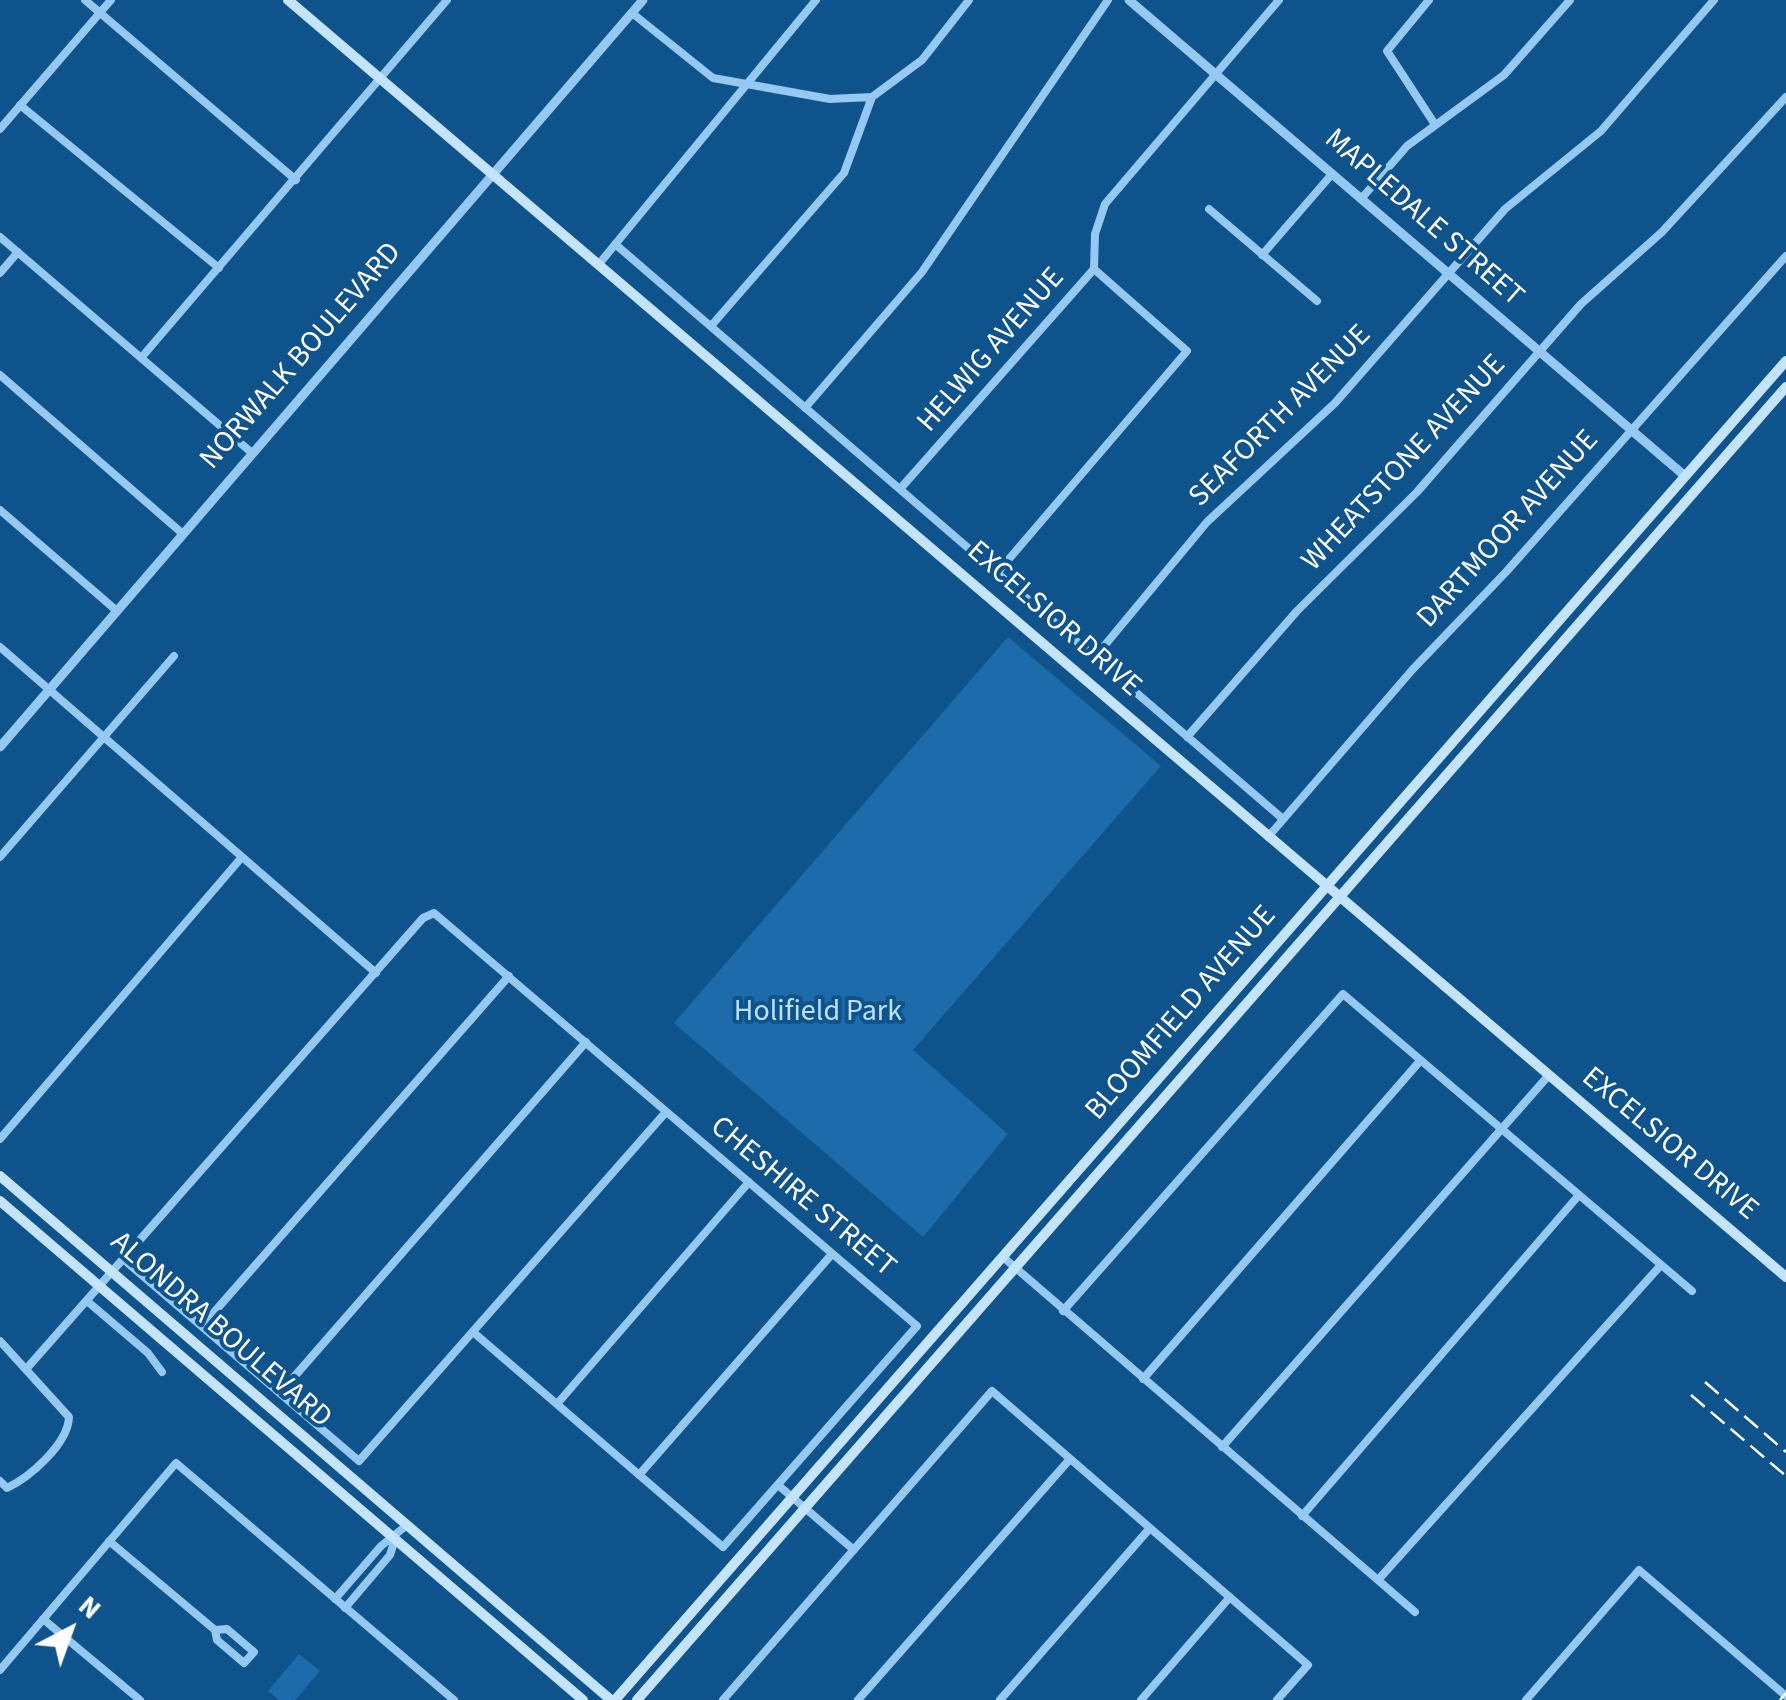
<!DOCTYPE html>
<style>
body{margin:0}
#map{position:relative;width:1786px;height:1700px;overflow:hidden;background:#0f538c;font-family:"Source Sans 3",sans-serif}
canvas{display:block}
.north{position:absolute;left:20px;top:1580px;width:100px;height:100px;-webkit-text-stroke:8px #0f538c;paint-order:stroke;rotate:41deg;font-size:28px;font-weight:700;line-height:40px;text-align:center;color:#fff}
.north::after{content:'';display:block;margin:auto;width:35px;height:45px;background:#fff;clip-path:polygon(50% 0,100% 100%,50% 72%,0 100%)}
</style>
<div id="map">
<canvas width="1786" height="1700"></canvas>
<div class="north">N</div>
</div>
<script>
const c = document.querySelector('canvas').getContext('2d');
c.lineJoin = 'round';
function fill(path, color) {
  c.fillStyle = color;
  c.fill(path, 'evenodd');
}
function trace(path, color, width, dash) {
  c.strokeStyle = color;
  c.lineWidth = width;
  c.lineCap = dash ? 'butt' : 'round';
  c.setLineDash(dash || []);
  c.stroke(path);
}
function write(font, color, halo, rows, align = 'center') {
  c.font = font + ' "Source Sans 3",sans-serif';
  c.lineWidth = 8;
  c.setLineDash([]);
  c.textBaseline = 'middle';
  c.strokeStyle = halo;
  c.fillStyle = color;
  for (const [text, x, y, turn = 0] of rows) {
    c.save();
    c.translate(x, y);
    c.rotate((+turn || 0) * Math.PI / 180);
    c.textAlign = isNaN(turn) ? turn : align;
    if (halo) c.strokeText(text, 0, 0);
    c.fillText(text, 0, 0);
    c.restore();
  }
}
fill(new Path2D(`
 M1008,637l153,129 -248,284 95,84 -85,103 -249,-214z
 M299,1654l21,17 -25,29h-16l-11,-9z`), '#1d6baa');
trace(new Path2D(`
 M85,0l211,180
 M1429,0l-42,51 47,72
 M632,13l81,65 117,21 42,-2
 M20,105l199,163
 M0,129l111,-129
 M1361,199l46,-53 97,-71 66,-75
 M1209,209l108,92
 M0,237l252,216
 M615,244l668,575
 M1262,255l70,-81
 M599,264l217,-264
 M0,273l18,-21
 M711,326l133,-153 28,-76 50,-37 47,-60
 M141,358l306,-358
 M0,375l183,159
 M805,408l117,-136 186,-272
 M900,489l194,-220 1,-35 10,-30 174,-204
 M0,510l117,101
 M997,573l190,-222 -93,-82
 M0,647l376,326
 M1095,657l112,-135 128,-119 170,-194 96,-78 113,-131
 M1187,737l110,-126 120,-119 164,-188 81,-72 124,-135
 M1268,837l145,-168 93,-97 280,-316
 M0,857l174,-201
 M0,1139l242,-282
 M1003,1257l412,355
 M123,1259l236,202 307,-349
 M87,1301l61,52 14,19
 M1063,1311l280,-317 349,297
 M202,1326l307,-350
 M0,1341l69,76c-1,27 -39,60 -62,71l-7,-7
 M28,1367l395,-449 11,-5 483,413 -194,221 -250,-215
 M1143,1379l277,-318
 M280,1393l306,-351
 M557,1404l192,-222
 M1222,1447l327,-372
 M639,1475l193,-221
 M778,1485l76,65
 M1302,1516l277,-321
 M109,1541l106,89 2,10 27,23 10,-11 -27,-23 -12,1
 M1378,1580l283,-315
 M335,1599l46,-53 26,-21
 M345,1608l45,-53 5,-16
 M43,1619l97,81
 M0,1670l176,-207 278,237
 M723,1700l269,-309 316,274 -31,35
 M858,1700l212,-241
 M1000,1700l150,-172
 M1141,1700l89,-103
 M1526,1700l113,-130 147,126`), '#95c9f3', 8);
trace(new Path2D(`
 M1129,0l556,476
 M0,747l643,-747`), '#95c9f3', 9);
trace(new Path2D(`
 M288,0l1498,1277
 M0,1176l611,524
 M0,1201l583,499
 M615,1700l1171,-1339
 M637,1700l1149,-1313`), '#c4e3fd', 10);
trace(new Path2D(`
 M1705,1382l81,70
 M1691,1395l95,81
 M1780,1700l6,-7`), '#fff', 2.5, [18, 8]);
write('30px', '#fff', '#0f538c', [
 ["MAPLEDALE STREET",1423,219,41],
 ["HELWIG AVENUE",992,351,-49],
 ["NORWALK BOULEVARD",302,357,-49],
 ["SEAFORTH AVENUE",1281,417,-45],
 ["WHEATSTONE AVENUE",1405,464,-47],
 ["DARTMOOR AVENUE",1509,530,-48],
 ["EXCELSIOR DRIVE",1053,620,41],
 ["BLOOMFIELD AVENUE",1182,1014,-49],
 ["EXCELSIOR DRIVE",1669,1145,40],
 ["CHESHIRE STREET",802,1198,40],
 ["ALONDRA BOULEVARD",220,1331,41]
]);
write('30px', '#bde1fe', '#0f538c', [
 ["Holifield Park",818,1013]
]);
</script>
